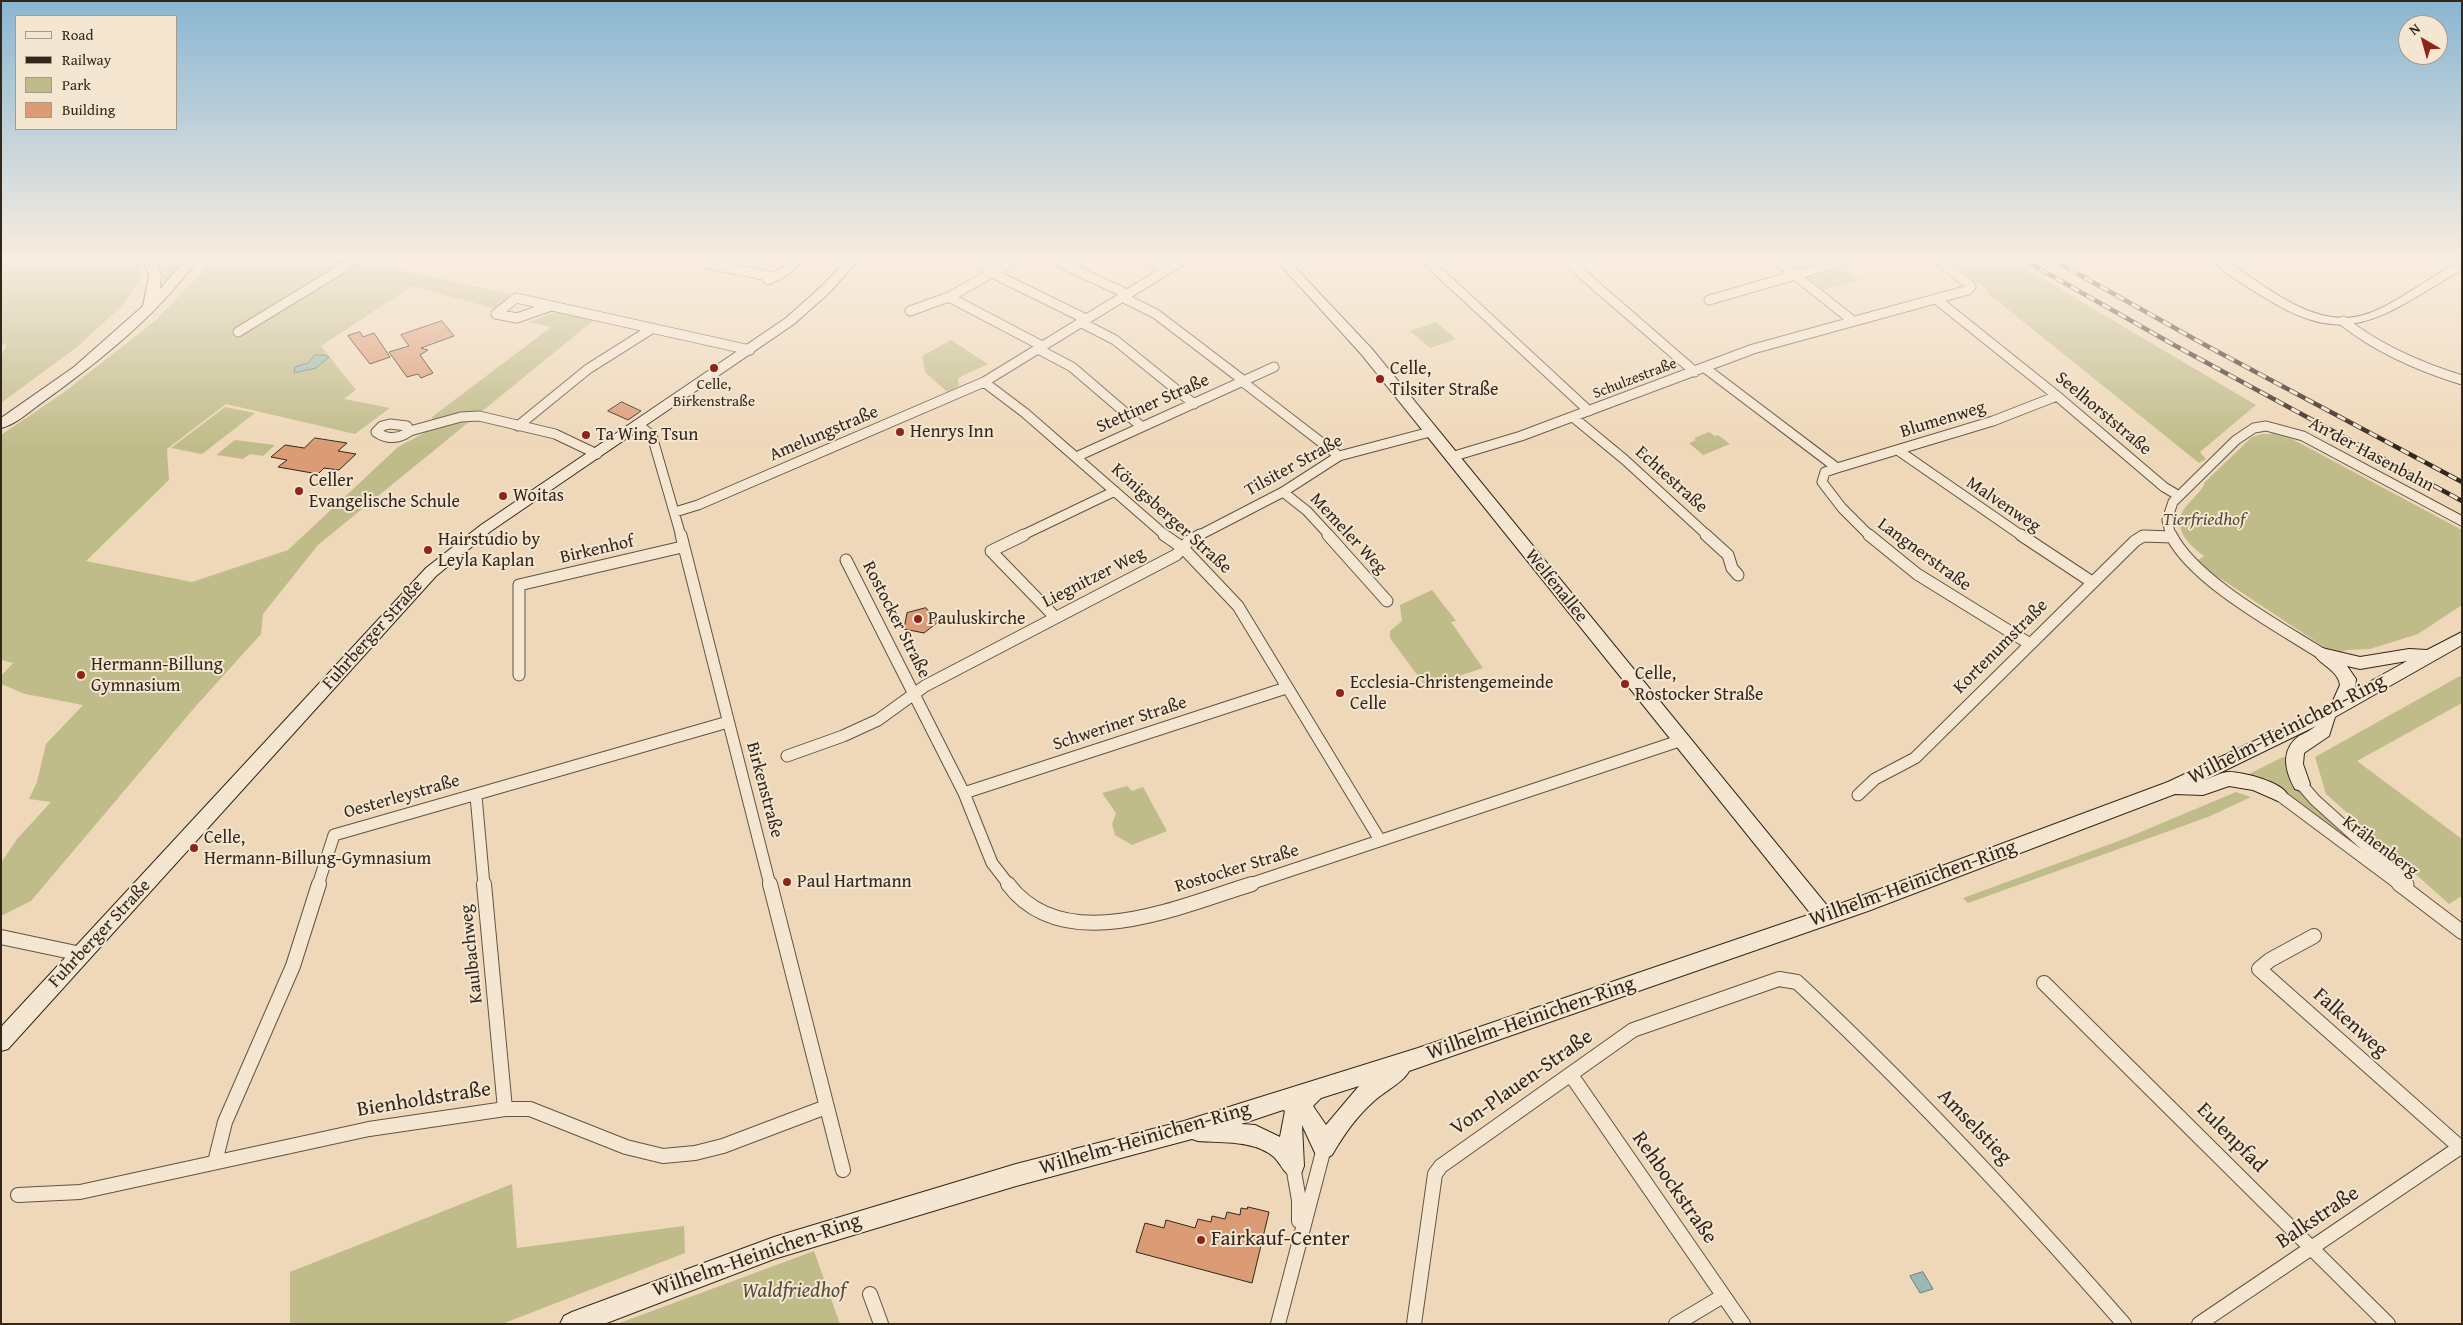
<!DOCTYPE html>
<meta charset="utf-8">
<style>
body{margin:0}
#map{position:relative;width:2463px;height:1325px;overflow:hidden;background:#efd8b9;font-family:"Gentium Book Plus",serif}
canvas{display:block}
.frame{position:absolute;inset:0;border:2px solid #33271b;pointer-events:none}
.legend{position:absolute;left:15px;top:15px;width:162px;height:115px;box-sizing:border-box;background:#f5e6d2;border:1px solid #a79a89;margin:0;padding:6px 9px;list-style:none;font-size:15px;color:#33271b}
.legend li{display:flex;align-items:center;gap:10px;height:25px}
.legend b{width:25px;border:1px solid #a79a89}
.north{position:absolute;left:2398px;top:15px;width:50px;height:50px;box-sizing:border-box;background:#f5e6d2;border:1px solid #a79a89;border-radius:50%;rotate:322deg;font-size:14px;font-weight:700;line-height:20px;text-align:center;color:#33271b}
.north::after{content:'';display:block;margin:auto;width:18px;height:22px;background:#8f2418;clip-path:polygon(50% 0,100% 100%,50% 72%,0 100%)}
</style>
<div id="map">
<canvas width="2463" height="1325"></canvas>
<div class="frame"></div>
<ul class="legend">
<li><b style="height:6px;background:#f5e6d2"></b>Road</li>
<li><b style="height:6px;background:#33271b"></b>Railway</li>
<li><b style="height:14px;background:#c0bc8a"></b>Park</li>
<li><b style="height:14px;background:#db9b75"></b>Building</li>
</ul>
<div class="north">N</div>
</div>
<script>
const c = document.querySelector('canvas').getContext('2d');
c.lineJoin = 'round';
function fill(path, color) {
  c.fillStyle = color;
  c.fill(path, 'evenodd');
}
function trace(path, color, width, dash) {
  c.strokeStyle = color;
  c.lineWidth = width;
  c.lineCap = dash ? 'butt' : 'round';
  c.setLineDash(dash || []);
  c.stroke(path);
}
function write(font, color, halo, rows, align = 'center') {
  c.font = font + ' "Gentium Book Plus",serif';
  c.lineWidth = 4;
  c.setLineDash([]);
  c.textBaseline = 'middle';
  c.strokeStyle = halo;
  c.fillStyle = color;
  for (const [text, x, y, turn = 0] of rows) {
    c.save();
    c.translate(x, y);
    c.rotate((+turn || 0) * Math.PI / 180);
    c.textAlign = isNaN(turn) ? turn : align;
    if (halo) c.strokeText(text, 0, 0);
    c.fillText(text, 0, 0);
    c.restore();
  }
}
fill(new Path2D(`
 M1,260h134l7,17 -18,27 -47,43 -76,56v-48l6,-10 -6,-1z
 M156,260h25l-13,21 -3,1z
 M213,260h143l154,34 -14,15 -84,-23 -91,60 35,44 -12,9 46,9 -35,26 -129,-30 -59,45 2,31 -83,81 106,21 96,-32 110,-103 34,-18v-12l119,-90 -22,-5 30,-11 35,9 -276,225 -55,69 -2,20 -66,73 -164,194 -30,15v-53l16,-24 34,-37 -22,-3 8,-17 9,-38 37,-39 -58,-11 -24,-10v-8l12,-13 -12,-3v-225l62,-42 92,-72z
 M1949,260h62l245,145 -56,47 6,7 -7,4 -214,-172 3,-1z
 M1844,268l16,12 -36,10 -16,-12z
 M1436,322l20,17 -26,9 -20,-17z
 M951,340l37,24 -30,14 1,8 -12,6 -22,-20 -3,-16z
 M225,407l30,6 -53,41 -31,-6z
 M1709,432l6,4 3,-1 12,9 -27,11 -14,-12 7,-3 -2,-2z
 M2262,434h12l18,5 170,91v75l-44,29 -48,15 -23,1 -9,3 -8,-2 -130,-86 -2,-5 6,-4c-18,-13 -35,-32 -16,-52 6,-7 14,-13 17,-22l47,-45z
 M235,440l40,5 -12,11 -13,-2 -7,5 -27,-4z
 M1432,590l24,31 -5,1 32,46 -57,19 -36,-49v-7l12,-10 -2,-16z
 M2460,676l2,1v26l-105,58 105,78v57l-13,8 -123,-110 -11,-37z
 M2283,757l4,1 22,43 44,43 -108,-68z
 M1127,786l5,5 11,-4 24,44 -35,14 -17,-10 -3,-11 4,-11 -14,-20z
 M2236,792l15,5 -43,20 -240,86 -5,-5 161,-59z
 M512,1184l5,64 167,-22 1,27 -183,71h-212v-52z
 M814,1251l26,73h-223z`), '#c0bc8a');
const water = new Path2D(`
 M315,355h9l5,2 -13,11 -22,5 1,-6 13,-4z
 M1923,1272l10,17 -13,4 -10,-17z`);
fill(water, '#9ab9b2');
trace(water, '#717f76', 1);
const building = new Path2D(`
 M442,321l12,15 -33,12 7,2 -8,5 13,18 -12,5 -3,-4 -11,3 -18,-25 20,-6 -8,-11z
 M360,332l3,5 11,-4 16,24 -20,7 -22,-28z
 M622,402l19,9 -13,9 -20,-9z
 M315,438l32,5 -9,8 18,3 -17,16 -15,-2 -6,6 -40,-7 9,-7 -16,-3 14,-12 19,3z
 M926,608l12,14 -14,11 -20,-4 3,-16z
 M1248,1207l21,5 -17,71 -116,-31 9,-29 19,5 2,-8 29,8 3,-9 13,3 1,-6 13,3 2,-7 13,3 1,-7 6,1z`);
fill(building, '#db9b75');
trace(building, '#33271b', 1);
const streetFar2 = new Path2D(`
 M974,260l18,13 94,46
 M1054,260l73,34
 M1144,260l23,10
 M1426,260l163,151
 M1566,260l129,112
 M1776,260l77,61
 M704,263l69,14
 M768,280l16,-8 13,-12
 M949,297l93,49
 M1122,297l34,17 88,67
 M1936,299l121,97 107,91 15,9
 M1709,300l139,-40
 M551,306l-34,12 -21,-4 20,-16 234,52
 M910,311l39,-14 66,-37
 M2343,321c35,28 77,46 119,59
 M1080,322l35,18 79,64
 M238,332l118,-72
 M1038,349l34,18 70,60
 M1705,368l132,100 -12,4 -3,10 20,26 28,28
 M984,382l41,31 141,123
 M1243,382l96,74
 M1573,417l52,43 83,76
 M390,424l17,2 3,5c-11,8 -23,9 -34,1l6,-6z
 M639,425l13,11 29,100
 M518,426l70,-57 65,-41
 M410,431l51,-14 18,-1 76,18 42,20
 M1899,451l123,85
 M1076,457l198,-90
 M1451,457l70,-21 232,-87 215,-59 3,-4 -32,-26
 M1837,468l156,-47 64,-25
 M1283,492l24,19 23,25
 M675,512l23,-7 286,-123 199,-122
 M1021,536l94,-45
 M1198,536l85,-44 56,-36 91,-24
 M2142,536h11
 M2171,536l-4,-16 6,-18 63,-62 18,-12 12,-2 37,10 159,85`);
const streetFar1 = new Path2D(`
 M681,535l89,350
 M1024,535l-33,16 64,66
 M1164,535l19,13 55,58 142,234
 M1328,535l59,66
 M1706,535l22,20 4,13 6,7
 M1869,535l48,39 113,70
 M2021,535l71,47
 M2171,535c23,46 107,91 151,119
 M846,560l118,233 28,70 17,22
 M519,675v-90l163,-38
 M787,756l56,-20 35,-16 47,-34 251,-131 13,-14 11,-6
 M2301,784l14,16 93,84
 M964,793l322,-105
 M2278,794l122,91
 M1858,795l17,-16 40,-21 220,-217 8,-5 29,1
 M476,796l8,89
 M318,885l16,-50 394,-113
 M1247,885l435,-145`);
const street = new Path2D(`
 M484,884l21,225
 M770,884l73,286
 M1008,884c56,75 172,22 244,0
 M2399,884l63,48
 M2314,936l-44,24 -11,9 203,180
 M1,937l80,17
 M2044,983l344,341
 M1571,1075l172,249
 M215,1162l10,-40 68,-156 26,-82
 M1293,1166l6,34v21
 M18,1195l62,-3 289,-63 136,-20h25l96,38 37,9 32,-3 28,-7 103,-39
 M870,1294l11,30
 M1278,1324l46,-176
 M1414,1324l21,-150 6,-8 192,-136 146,-51 18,3c116,108 223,223 327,342
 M1676,1324l47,-28
 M2199,1324l263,-178`);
const secondary = new Path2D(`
 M143,260h12l6,16 -1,13 25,-29h12c-41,57 -100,103 -157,144 -11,8 -25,21 -39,24v-10l73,-51 69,-61 6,-30z
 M846,260h12l-27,31 -37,33 -303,207 -55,45 -428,473 -7,2v-24l425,-459 55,-43 305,-207 37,-33z
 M1276,260h12l84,89 457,559 339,-126 154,-73 10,-6 8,-18c-2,-15 -20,-20 -26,-31l2,-4 6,-2 38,9 49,-8 18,1 35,-18v13l-127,72 -6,19 -25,17 -1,11 7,20 -3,5 -6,2 -6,-2c-10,-18 -15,-39 4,-53 6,-3 12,-6 17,-10l-113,55c8,-3 18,-9 26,-9 14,0 52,10 58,22l-3,5 -6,2 -25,-11 -24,-4 -26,9 -28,-1 -307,117 -459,160c-6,12 -26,21 -36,31 -17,15 -30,34 -41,53l-8,4 -8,-4 -14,-30 2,41 -3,8 -8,3c-11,-5 -11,-12 -19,-20 -19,-17 -52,-14 -76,-16l-6,-2 -176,47 -242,73 -170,65h-44l4,-8 8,-4 202,-75 242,-73 168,-43 234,-73 393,-134 -449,-559zM2407,661l-52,29 1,-11 -9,-13 13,3zM1359,1086l-33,39 -13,-19 8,-8zM1283,1110l2,1 -5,26 -25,-12 -14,-1z
 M2212,260c18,-1 29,11 43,20 26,18 58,39 91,38 31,-1 63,-27 89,-42 8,-5 17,-12 27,-14v8c-79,44 -111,83 -200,26 -15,-10 -38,-22 -50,-36z`);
trace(streetFar2, '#625342', 11);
trace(streetFar1, '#625342', 13);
trace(street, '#625342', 16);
trace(secondary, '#33271b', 2);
trace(streetFar2, '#f5e6d2', 9);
trace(streetFar1, '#f5e6d2', 11);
trace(street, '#f5e6d2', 14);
fill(secondary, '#f5e6d2');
const rail = new Path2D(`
 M2024,260l150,85 288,156
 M2053,260l154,86 255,136`);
trace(rail, '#33271b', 4.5);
trace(rail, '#f5e6d2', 3, [9]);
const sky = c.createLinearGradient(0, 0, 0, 445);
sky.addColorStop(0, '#89b6d2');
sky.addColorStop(0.58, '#f8ede0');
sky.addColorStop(1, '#f8ede000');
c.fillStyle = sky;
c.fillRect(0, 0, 2463, 445);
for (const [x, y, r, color] of [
 [714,368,5,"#8f2418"],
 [1380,379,5,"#8f2418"],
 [900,432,5,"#8f2418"],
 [586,435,5,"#8f2418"],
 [299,491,5,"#8f2418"],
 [503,496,5,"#8f2418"],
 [428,550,5,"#8f2418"],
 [918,619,5,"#8f2418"],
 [81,675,5,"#8f2418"],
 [1625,684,5,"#8f2418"],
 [1340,693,5,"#8f2418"],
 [194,848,5,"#8f2418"],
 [787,882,5,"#8f2418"],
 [1201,1240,5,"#8f2418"]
]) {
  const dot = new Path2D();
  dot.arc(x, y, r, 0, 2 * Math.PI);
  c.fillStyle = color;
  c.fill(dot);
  trace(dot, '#f5e6d2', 2);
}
write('15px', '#33271b', '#f5e6d2', [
 ["Schulzestraße",1635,379,-21]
]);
write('15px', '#33271b', '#f5e6d2', [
 ["Celle,",714,385],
 ["Birkenstraße",714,402]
]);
write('18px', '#33271b', '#f5e6d2', [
 ["Celle,",1390,369],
 ["Tilsiter Straße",1390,390],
 ["Henrys Inn",910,432],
 ["Ta Wing Tsun",596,435],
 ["Celler",309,481],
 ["Evangelische Schule",309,502],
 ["Woitas",513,496],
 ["Hairstudio by",438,540],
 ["Leyla Kaplan",438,561],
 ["Pauluskirche",928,619],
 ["Hermann-Billung",91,665],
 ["Gymnasium",91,686],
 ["Celle,",1635,674],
 ["Rostocker Straße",1635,695],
 ["Ecclesia-Christengemeinde",1350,683],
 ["Celle",1350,704],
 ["Celle,",204,838],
 ["Hermann-Billung-Gymnasium",204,859],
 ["Paul Hartmann",797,882]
], 'left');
write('18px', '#33271b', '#f5e6d2', [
 ["Stettiner Straße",1153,404,-24],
 ["Seelhorststraße",2103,414,40],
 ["Blumenweg",1943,420,-17],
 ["Amelungstraße",824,434,-23],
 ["An der Hasenbahn",2371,455,28],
 ["Tilsiter Straße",1294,466,-29],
 ["Echtestraße",1671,480,42],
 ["Malvenweg",2003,505,34],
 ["Königsberger Straße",1171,519,42],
 ["Memeler Weg",1348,534,47],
 ["Birkenhof",597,550,-13],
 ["Langnerstraße",1924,555,36],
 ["Liegnitzer Weg",1094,578,-27],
 ["Welfenallee",1556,586,51],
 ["Rostocker Straße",896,620,63],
 ["Fuhrberger Straße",373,635,-48],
 ["Kortenumstraße",2001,647,-45],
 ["Schweriner Straße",1120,724,-18],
 ["Birkenstraße",764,790,75],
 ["Oesterleystraße",402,797,-16],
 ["Krähenberg",2380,847,37],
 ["Rostocker Straße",1237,869,-17],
 ["Fuhrberger Straße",100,934,-47],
 ["Kaulbachweg",472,954,-96]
]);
write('italic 18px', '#564c37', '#f5e6d2', [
 ["Tierfriedhof",2204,520]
]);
write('21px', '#33271b', '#f5e6d2', [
 ["Wilhelm-Heinichen-Ring",2287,730,-27],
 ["Wilhelm-Heinichen-Ring",1913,884,-20],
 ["Wilhelm-Heinichen-Ring",1531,1019,-19],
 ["Falkenweg",2350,1023,42],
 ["Von-Plauen-Straße",1522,1083,-35],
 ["Bienholdstraße",424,1100,-9],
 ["Amselstieg",1974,1127,46],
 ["Eulenpfad",2231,1138,45],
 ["Wilhelm-Heinichen-Ring",1145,1139,-16],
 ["Rehbockstraße",1674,1188,55],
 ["Balkstraße",2318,1218,-34],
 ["Wilhelm-Heinichen-Ring",757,1256,-19]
]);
write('21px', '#33271b', '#f5e6d2', [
 ["Fairkauf-Center",1211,1240]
], 'left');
write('italic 21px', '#564c37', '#f5e6d2', [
 ["Waldfriedhof",794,1292]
]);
</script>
